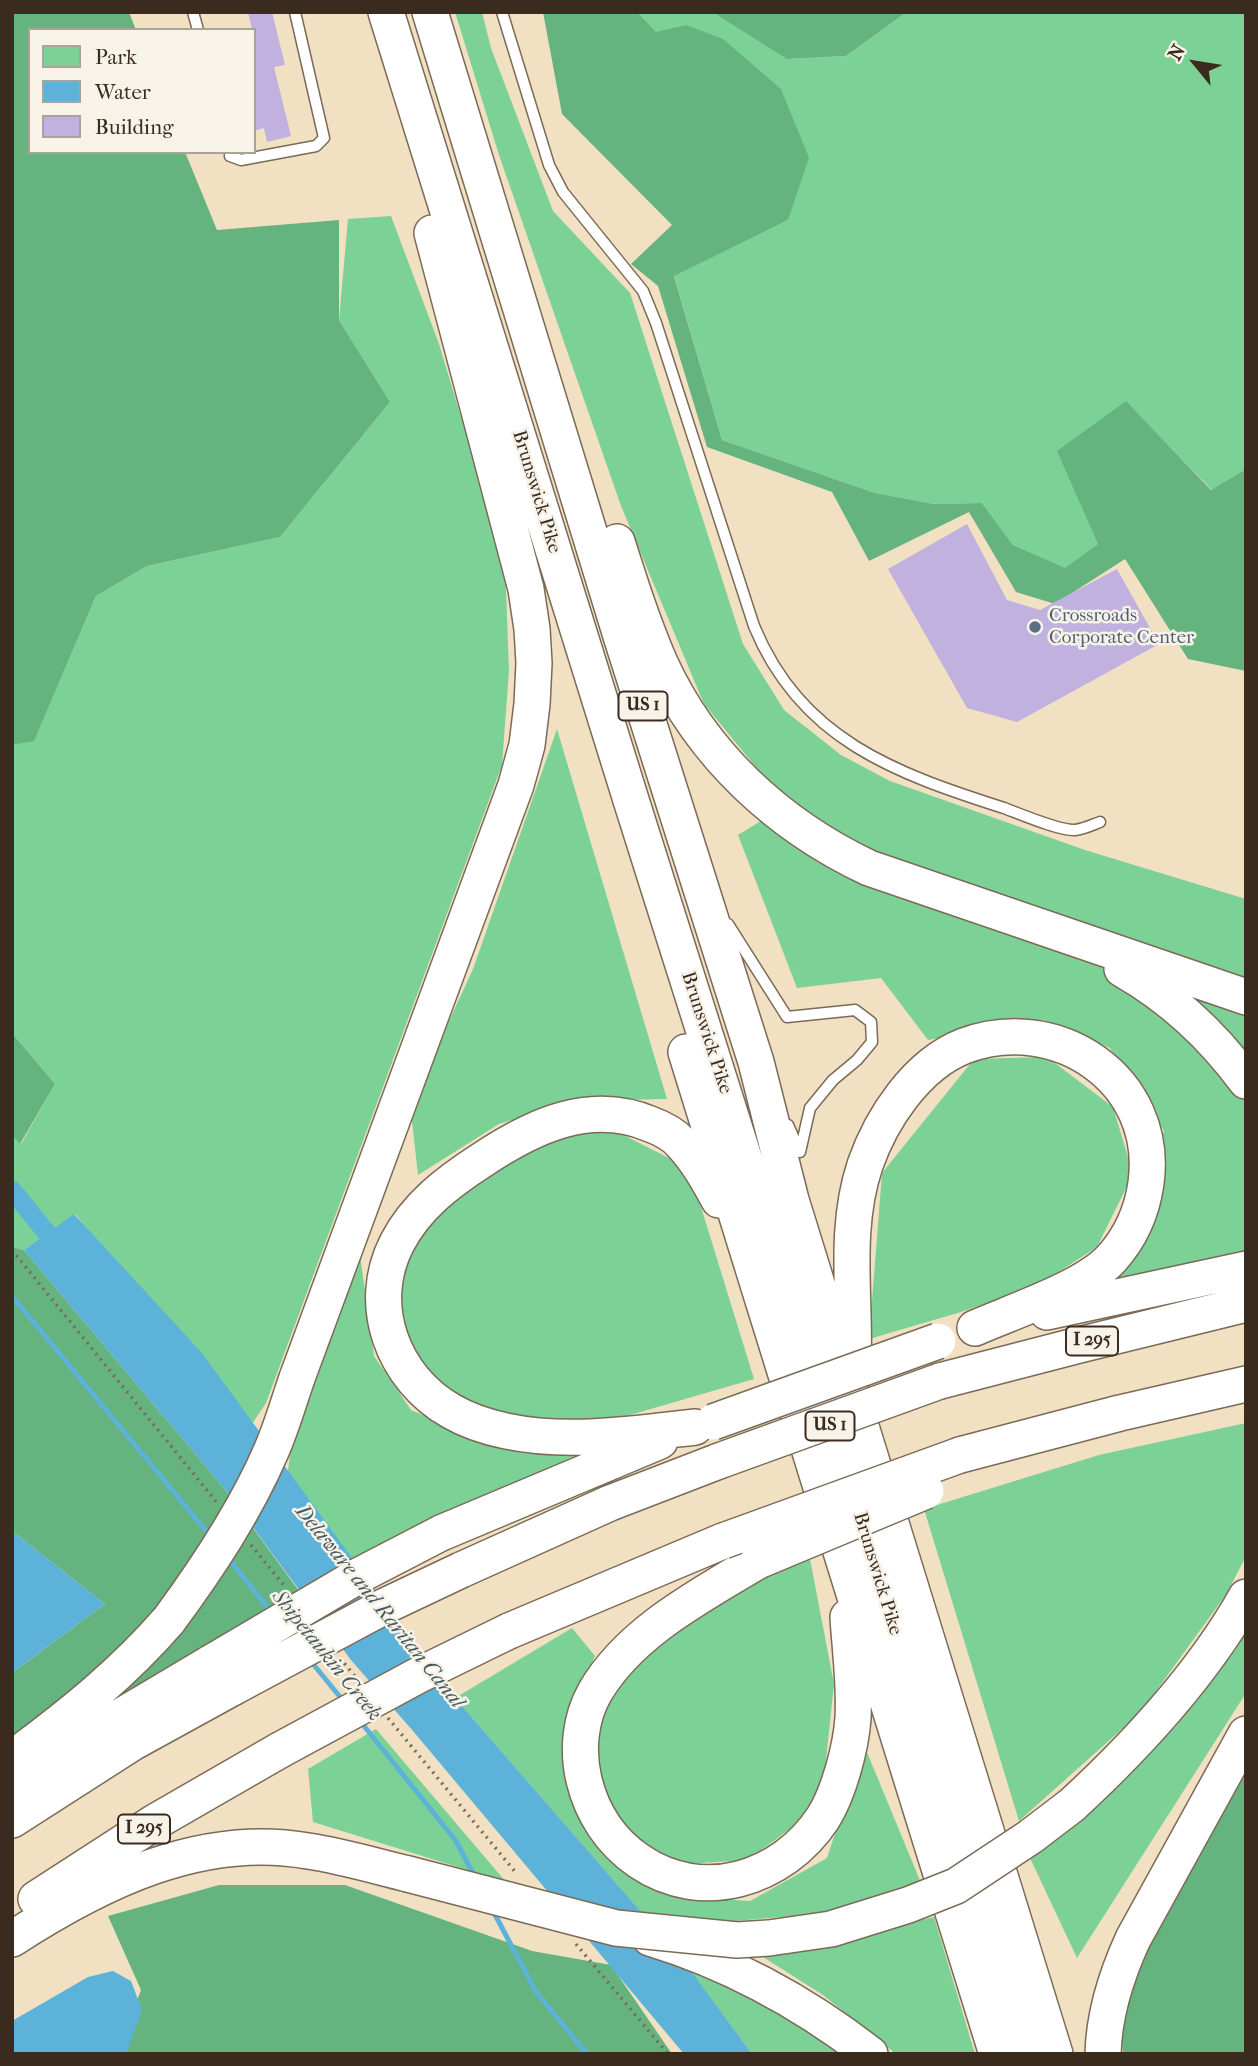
<!DOCTYPE html>
<style>
body{margin:0}
#map{position:relative;width:1258px;height:2066px;overflow:hidden;background:#f1e0c2;font-family:"IM FELL French Canon",serif}
canvas{display:block}
.frame{position:absolute;inset:0;border:14px solid #3b2a1e;pointer-events:none}
.legend{position:absolute;left:28px;top:28px;width:228px;height:126px;box-sizing:border-box;background:#f7f3e8;border:2px solid #aca397;margin:0;padding:9px 12px;list-style:none;font-size:21px;color:#3b2a1e}
.legend li{display:flex;align-items:center;gap:14px;height:35px}
.legend b{width:35px;border:2px solid #aca397}
.north{position:absolute;left:1160px;top:28px;width:70px;height:70px;-webkit-text-stroke:5px #f7f3e8;paint-order:stroke;rotate:300deg;font-size:19px;font-weight:700;line-height:28px;text-align:center;color:#3b2a1e}
.north::after{content:'';display:block;margin:auto;width:24px;height:32px;background:#3b2a1e;clip-path:polygon(50% 0,100% 100%,50% 72%,0 100%)}
</style>
<div id="map">
<canvas width="1258" height="2066"></canvas>
<div class="frame"></div>
<ul class="legend">
<li><b style="height:19px;background:#7cd296"></b>Park</li>
<li><b style="height:19px;background:#5cb2d8"></b>Water</li>
<li><b style="height:19px;background:#c1b1df"></b>Building</li>
</ul>
<div class="north">N</div>
</div>
<script>
const c = document.querySelector('canvas').getContext('2d');
c.lineJoin = 'round';
function fill(path, color) {
  c.fillStyle = color;
  c.fill(path, 'evenodd');
}
function trace(path, color, width, dash) {
  c.strokeStyle = color;
  c.lineWidth = width;
  c.lineCap = dash ? 'butt' : 'round';
  c.setLineDash(dash || []);
  c.stroke(path);
}
function write(font, color, halo, rows, align = 'center') {
  c.font = font + ' "IM FELL French Canon",serif';
  c.lineWidth = 5;
  c.setLineDash([]);
  c.textBaseline = 'middle';
  c.strokeStyle = halo;
  c.fillStyle = color;
  for (const [text, x, y, turn = 0] of rows) {
    c.save();
    c.translate(x, y);
    c.rotate((+turn || 0) * Math.PI / 180);
    c.textAlign = isNaN(turn) ? turn : align;
    if (halo) c.strokeText(text, 0, 0);
    c.fillText(text, 0, 0);
    c.restore();
  }
}
fill(new Path2D(`
 M455,12h27l9,36 62,163 77,82 113,351 41,66 57,45 49,26 195,69 161,49v351l-128,29 46,-148 -54,-83 -67,-28 -115,20 -47,-62 -84,10 -59,-153 49,-30 -83,-101 -83,-198 -122,-351z
 M637,12h75l76,47 58,-3 61,-44h339v457l-34,21 -86,-88 -28,142 -33,25 -52,-24 -31,-42 -48,1 -59,-11 -153,-53 -48,-165 114,-55 -102,-195 -30,8z
 M391,216l48,128 66,220 4,107 -7,94 -236,638 -14,21 -177,-210 -51,36 -12,-3v-112l9,9 34,-60 -43,-51v-288l22,-5 62,-144 51,-30 133,-29 110,-135 -51,-82 9,-101z
 M557,729l110,370 -91,2 -77,23 -81,51 -7,-63 32,-78 30,-65z
 M1047,1057l66,50 20,67 -36,73 -57,37 -79,28 -92,27 13,-166 92,-114z
 M605,1126l84,42 65,211 -148,43 -109,-2 -72,-45 -33,-65 9,-63 35,-39 96,-66z
 M360,1255l14,101 37,54 69,30 96,15 -219,110 -69,-94 4,-34z
 M1246,1423v133l-19,37 -86,119 -122,109 -95,-312 175,-54z
 M810,1559l24,125 -10,95 -25,43 -51,38 -63,4 -63,-32 -27,-66 11,-69 44,-58 74,-44z
 M1246,1612v81l-169,265 -47,-100z
 M572,1628l23,28 -23,54 -6,57 122,130 62,4 77,-43 37,-113 57,138 -94,30 -116,10 -70,-11 -186,-214z
 M376,1729l130,153 -193,-60 -5,-53z
 M934,1917l41,137h-79l-73,-59 -60,-38z
 M690,1971l112,45 44,38h-94z`), '#7cd296');
fill(new Path2D(`
 M12,12h117l7,18h-106v122h155l32,78 122,-10v100l51,82 -110,135 -133,29 -51,30 -62,145 -22,4z
 M543,12h94l19,20 30,-7 37,14 58,50 28,69 -21,62 -114,56 48,164 153,53 59,11 48,-1 31,42 52,23 33,-24 -41,-93 69,-50 85,89 35,-21v202l-58,-12 -63,-100 -70,45 -39,-12 -47,-80 -100,49 -37,-69 -125,-45 -49,-161 -27,-22 41,-39 -110,-111z
 M712,12h195l-61,44 -59,3z
 M12,1033l43,51 -35,60 -8,-9z
 M12,1247l12,3 199,237 79,108 -187,103 -19,-22 -84,59v-62l93,-69 -93,-73z
 M1246,1758v296h-123l-4,-48z
 M219,1885h126l187,66 79,14 61,89h-556l25,-64 -33,-74z`), '#65b47f');
fill(new Path2D(`
 M74,1214l127,138 254,346 227,261 70,95h-68l-271,-323 -62,-71 -128,-173 -199,-237z
 M12,1531l93,73 -93,69z
 M113,1971l18,10 11,29 -16,44h-114v-33l76,-44z`), '#5cb2d8');
trace(new Path2D(`
 M12,1296l199,241
 M228,1558l44,55
 M309,1659l36,44
 M360,1721l96,120 20,38
 M492,1909l44,83 51,62`), '#5cb2d8', 5);
trace(new Path2D(`
 M12,1190l51,63`), '#5cb2d8', 19);
fill(new Path2D(`
 M248,12h24l13,53 -11,2 17,69 -24,6 -3,-14 -10,3v-101h-2z
 M967,524l40,76 33,10 77,-41 42,75 -142,78 -50,-14 -79,-139z`), '#c1b1df');
const lane = new Path2D(`
 M193,12l5,18
 M502,12l47,153 14,27 80,99 13,32 98,303c47,114 141,147 250,182 16,6 56,23 71,22 9,-1 17,-5 25,-8
 M230,152v4l11,4 75,-14 8,-8 -29,-126
 M728,924l59,93 68,-7 16,12 1,20 -15,18 -24,20 -23,28 -10,44 -12,-27`);
const highway = new Path2D(`
 M386,12l245,788 396,1254
 M430,12l191,624 135,426 35,138 264,854
 M617,542c13,41 26,82 43,121 42,92 118,162 209,205l377,129
 M1122,969c49,28 91,67 124,112
 M686,1052c103,334 210,667 311,1002
 M1047,1312l199,-43
 M853,1365c3,-67 -10,-134 12,-200 16,-46 51,-100 99,-119 93,-35 196,34 182,137 -4,29 -15,54 -35,76 -27,29 -97,52 -136,69
 M297,1378l219,-593 11,-40 5,-41 2,-41 -2,-34 -6,-40 -94,-356
 M940,1381l139,-36 167,-41
 M695,1427c-62,7 -128,17 -189,4 -19,-4 -38,-10 -55,-20 -58,-33 -86,-106 -54,-168 19,-37 51,-61 85,-83 51,-34 108,-61 168,-36 11,4 23,10 31,19 16,17 27,37 38,57
 M960,1455l160,-42 126,-29
 M441,1533l219,-92
 M758,1561c-58,35 -128,71 -163,131 -15,26 -18,59 -11,88 8,33 27,62 55,81 63,43 143,19 184,-43 16,-25 28,-71 30,-100 2,-34 -3,-68 -5,-101
 M461,1570l149,-67 109,-42
 M509,1631l214,-90
 M18,1754c55,-41 106,-82 151,-134
 M12,1781l200,-119
 M1072,1805c65,-60 130,-130 174,-208
 M12,1820l120,-77 100,-55
 M36,1899l119,-77 125,-72
 M650,1938c79,24 154,65 220,116
 M12,1939c88,-57 189,-107 296,-88 34,5 67,15 100,23
 M1103,2054c1,-41 13,-78 30,-115l113,-205`);
trace(lane, '#7b6a57', 13);
trace(highway, '#7b6a57', 38);
trace(new Path2D(`
 M12,1250l206,254
 M251,1545l35,43
 M340,1658l17,21
 M388,1718l129,156
 M576,1944l92,110`), '#7b6a57', 3.5, [2, 5]);
trace(lane, '#fff', 10);
trace(highway, '#fff', 35);
const highwayBridge = new Path2D(`
 M713,1422l225,-81
 M719,1461l221,-80
 M723,1541l237,-86
 M758,1561l168,-70
 M169,1620c39,-53 77,-110 103,-171 10,-23 17,-48 25,-71
 M212,1662l146,-86 83,-43
 M232,1688l153,-82 76,-36
 M280,1750l137,-74 92,-45
 M408,1874l208,54 121,12 32,-2 62,-9 77,-24 48,-19 74,-49 42,-32`);
trace(highwayBridge, '#7b6a57', 38, []);
trace(highwayBridge, '#fff', 35);
for (const [x, y, r, color] of [
 [1035,627,7,"#5c6f8a"]
]) {
  const dot = new Path2D();
  dot.arc(x, y, r, 0, 2 * Math.PI);
  c.fillStyle = color;
  c.fill(dot);
  trace(dot, '#f7f3e8', 2.5);
}
for (const [x, y, w] of [
 [643,706,49],
 [1092,1341,52],
 [830,1426,49],
 [144,1829,52]
]) {
  const box = new Path2D();
  box.roundRect(x - w / 2, y - 14.5, w, 29, 5);
  c.fillStyle = '#f7f3e8';
  c.fill(box);
  trace(box, '#3b2a1e', 2);
}
write('bold 18px', '#3b2a1e', null, [
 ["US 1",643,706],
 ["I 295",1092,1341],
 ["US 1",830,1426],
 ["I 295",144,1829]
]);
write('19px', '#3b2a1e', '#f7f3e8', [
 ["Brunswick Pike",536,492,73],
 ["Brunswick Pike",706,1033,72],
 ["Brunswick Pike",877,1574,73]
]);
write('19px', '#4e5e75', '#f7f3e8', [
 ["Crossroads",1049,616],
 ["Corporate Center",1049,638]
], 'left');
write('italic 21px', '#475a5f', '#f7f3e8', [
 ["Delaware and Raritan Canal",379,1607,51],
 ["Shipetaukin Creek",326,1656,51]
]);
</script>
